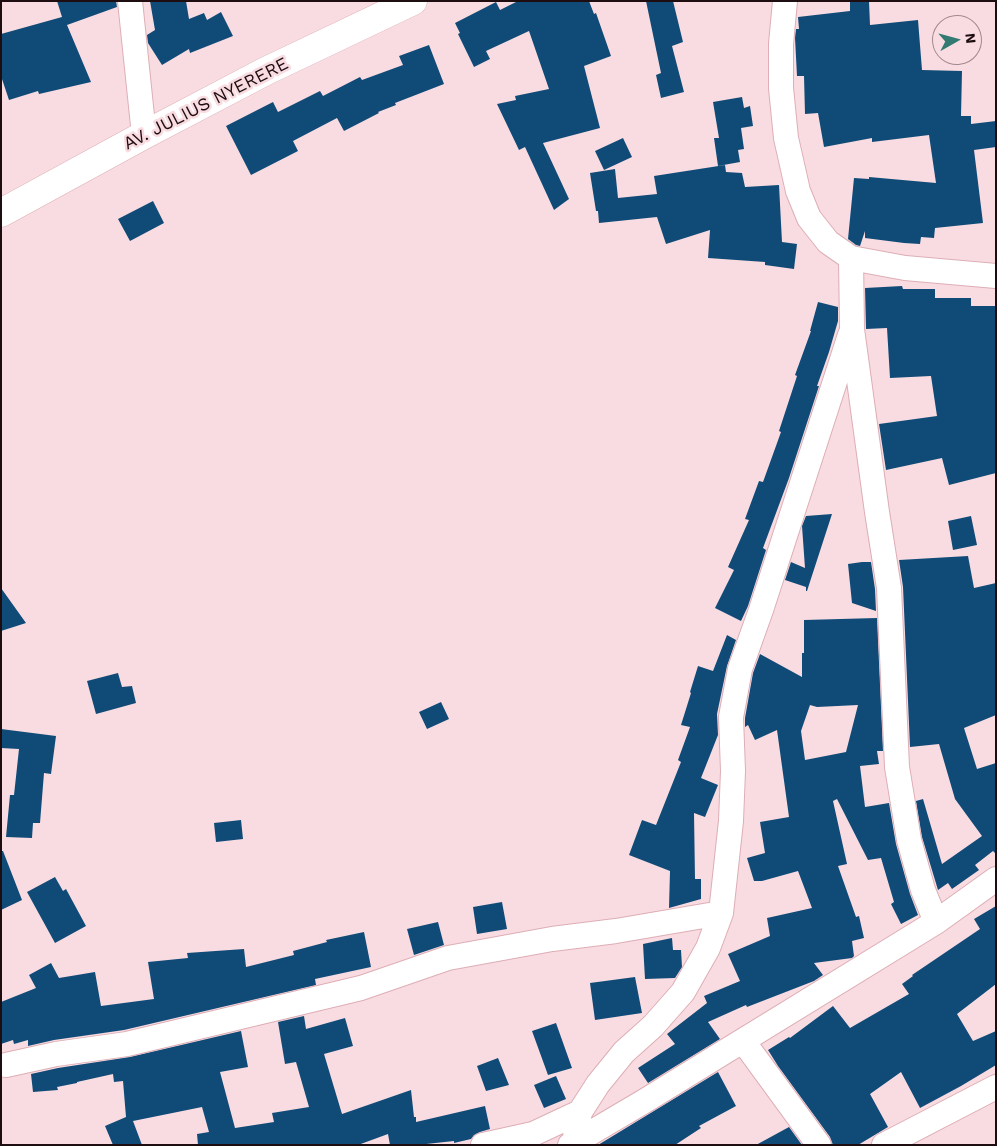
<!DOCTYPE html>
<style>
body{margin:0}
#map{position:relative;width:997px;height:1146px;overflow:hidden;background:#f9dce1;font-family:"Work Sans",sans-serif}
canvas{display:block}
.frame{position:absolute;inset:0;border:2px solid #1d0d11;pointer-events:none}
.north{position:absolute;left:932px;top:15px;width:50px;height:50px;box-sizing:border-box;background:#f9dce1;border:1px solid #a1898e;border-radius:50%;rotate:83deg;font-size:14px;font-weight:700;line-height:20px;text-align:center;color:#1d0d11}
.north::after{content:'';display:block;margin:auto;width:18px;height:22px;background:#337a73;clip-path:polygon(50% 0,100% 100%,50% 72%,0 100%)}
</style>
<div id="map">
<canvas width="997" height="1146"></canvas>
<div class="frame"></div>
<div class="north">N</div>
</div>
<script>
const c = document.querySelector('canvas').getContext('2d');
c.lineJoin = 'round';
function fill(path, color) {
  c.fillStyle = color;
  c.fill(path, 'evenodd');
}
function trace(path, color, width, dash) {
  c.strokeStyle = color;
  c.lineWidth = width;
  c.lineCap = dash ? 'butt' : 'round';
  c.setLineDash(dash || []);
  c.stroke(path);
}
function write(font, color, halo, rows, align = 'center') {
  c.font = font + ' "Work Sans",sans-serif';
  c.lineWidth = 5;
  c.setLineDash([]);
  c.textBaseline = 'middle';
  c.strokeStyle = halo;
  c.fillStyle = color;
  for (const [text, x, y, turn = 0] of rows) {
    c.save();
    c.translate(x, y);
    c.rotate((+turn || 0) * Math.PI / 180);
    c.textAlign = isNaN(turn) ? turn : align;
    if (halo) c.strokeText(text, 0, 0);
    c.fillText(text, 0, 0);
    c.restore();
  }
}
fill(new Path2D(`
 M57,1h59l1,6 -50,18 24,57 -52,12 -1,-3 -29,9 -8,-24v-42l61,-17z
 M150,1h36l3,18 15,-6 3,7 14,-8 12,24 -43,17 -1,-4 -27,16 -14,-22 -1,-8 8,-5z
 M518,1h71l5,13 2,-1 15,43 -27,10 16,62 -57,15 26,56 -15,11 -29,-63 -6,3 -22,-46 19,-4 -1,-4 34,-7 -20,-58 -43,20 4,8 -16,8 -16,-33 2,-1 -5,-10 41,-21 4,8z
 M646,1h27l10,41 -11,4 12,46 -23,6 -5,-23 5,-2z
 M850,1h19l1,24 48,-5 4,50 40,1 -1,45h10v8l25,-3v26l-22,3 9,73 -48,5 -1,10 -13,-1 -1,7 -16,-1 -39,-5v-7l-5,15 -4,-1 -8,-6 6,-61 15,1v-2l67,6 -7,-48 -57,7v-4l-48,9 -6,-34 -13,1 -1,-38h-7l-2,-38 1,-9h3l-1,-12 52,-6z
 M429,45l15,39 -49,19 1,2 -18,7 1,1 -35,18 -7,-13 -44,23 5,10 -47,24 -25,-49 47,-24 5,10 42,-21 3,5 37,-19 2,3 41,-15 -4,-9z
 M742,97l2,11 6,-2 3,20 -12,2 3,21 -6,1 2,12 -22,4 -4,-28h5l-6,-36z
 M623,138l9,19 -28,13 -9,-19z
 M725,165l1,7 16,1 3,14 34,-2 3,57 15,2 -3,25 -29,-4v-3l-57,-4 2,-28 -44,14 -9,-27 -58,6 -1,-12h-2l-6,-38 25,-4 3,29 39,-4 -3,-18z
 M153,201l11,22 -34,18 -12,-22z
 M902,286l1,3h32v9h36v8h25v167l-47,12 -7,-27 -56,12 -7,-46 58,-8 -6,-40 -41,2 -3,-50 -21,1 -1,-41z
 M818,302l20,5v14l-9,31 -12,34h2l-30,92 -26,70 3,2 -18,56 -7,15 -26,-13 19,-38 -6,-3 21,-47 -4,-1 14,-38 4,1 18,-50 -2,-1 18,-55 -2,-1 16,-44h-1z
 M832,514l-25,77h-1v-4l-21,-7 6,-18 14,6 -3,-42 4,-10z
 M971,516l6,29 -24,5 -5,-29z
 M968,556l6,32 22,-5v132l-32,13 13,41 19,-6v91l-3,-3 -18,14 4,5 -27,19 -4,-6 -10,7 -16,-53 -6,-36 7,-2 19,65 40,-28 -27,-37 -16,-55 -29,3 -7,-160 -4,-27z
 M862,562h9l4,27 1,22 -24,-8 -4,-39z
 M1,588l25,35 -25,8z
 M877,618l6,133h-6l2,13 -19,2 5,41 24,-4 7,41 14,50 8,21 -17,9 -10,-20 3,-2 -13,-44 -13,2 -31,-61 -4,2 14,63 -9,2 18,51 3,-1 5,22 -12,3 2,15 -2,2 -38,5 9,12 -9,6 -67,26 -1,-2 -38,17 12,17 -72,44 -10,-15 37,-24 -8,-10 40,-31 -3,-7 36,-15 -12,-27 42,-18 -3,-18 45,-10 -14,-37 -36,10h-8l-7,-23 18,-5 -5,-31 29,-5 -12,-87 -22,10 -7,-15 -3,2v-9l8,-45 7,-19 42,23v-24h2v-33zM810,705l7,2 41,-2 -12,47 -41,8 -4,-29z
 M727,635l9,5 -9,26 -10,48 1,21 -17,43 17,7 -13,32 -11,-4 1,66h6v20l-32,9 1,-37 -41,-16 13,-35 14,5 25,-63 -3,-2 12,-33 -9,-2 10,-32 -1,-1 8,-26 15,5z
 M118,673l4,14 10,-1 4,17 -40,11 -9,-33z
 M441,702l8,17 -22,10 -8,-17z
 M1,729l55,7 -5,38 -7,-1 -4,50h-7l-1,15 -26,-1 4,-42h4l5,-46 -18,-1z
 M241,820l2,19 -27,3 -2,-19z
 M1,851h2l19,49 -21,10z
 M55,877l8,14 3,-2 20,37 -31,17 -28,-51z
 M502,902l5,27 -30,5 -4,-27z
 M996,906v78l-39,30 16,27 23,-10v34l-35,21 -41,22 -19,-36 -31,22 18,33 -30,18h-25l-3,-8 -52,-71 -10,-16 21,-13 1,1 43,-32 17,22 59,-34 -7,-10 11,-8 -1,-1 68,-46 -6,-10z
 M438,922l6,23 -30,10 -7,-26z
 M364,932l7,35 -56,12 1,6 -192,45 -70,10 -26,6v-6l-14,4 -1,-4 -12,4v-42l35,-14 -7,-13 22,-12 8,15 36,-6 6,34 53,-7 -6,-37 40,-4 -1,-5 57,-4 2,18 48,-12 -1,-4 34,-9 -1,-2z
 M672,938l1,12h8l1,17 -7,11 -30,1 -2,-35z
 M635,977l7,36 -47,7 -5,-37z
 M304,1016l2,13 39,-11 8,28 -29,8 18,60 69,-24 3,27h2v5l69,-16 5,23 -10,3 -6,3 -3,4 -17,4v-2l-37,4h-27l-2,-11 -30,11h-160l-1,-11 12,-2 -7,-25 -69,14 9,24h-29l-8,-19 21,-9 -3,-36 -9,1 -1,-8 -36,8v1l-20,4 1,3 -25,2 -2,-18 27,-6 72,-11 111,-26 7,36 -28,5 15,56 39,-6 -2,-9 37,-6 -13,-45 -11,2 -7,-42z
 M556,1023l16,45 -24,7 -16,-44z
 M498,1058l11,27 -23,6 -9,-25z
 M718,1072l18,34 -37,20 2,2 -26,17h-77z
 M556,1076l10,23 -22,9 -10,-23z
 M789,1127l13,18h-46z`), '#104b78');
const street = new Path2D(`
 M130,1l14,134
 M785,1l-4,43v44l5,50 12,53 11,27 19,24 23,16 1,71 25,183 12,76 8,179 12,73 14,50 13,32
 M851,258l54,10 91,8
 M743,1041l76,104
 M6,1065l50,-11 71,-10 234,-56 87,-30 104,-19 64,-8 105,-18
 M574,1142l6,-30 18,-28 26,-32 29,-26 30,-34 25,-44 13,-35 10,-92 2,-50 -2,-54 9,-48 21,-59 89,-275
 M483,1145l50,-11 47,-22
 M570,1145l73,-43 293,-180 60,-43
 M884,1145l112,-58`);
const secondary = new Path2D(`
 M1,213l143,-78 122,-64 147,-70`);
trace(street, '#ddaeb6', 26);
trace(secondary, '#ddaeb6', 29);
trace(street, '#fff', 24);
trace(secondary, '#fff', 28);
write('18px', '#1d0d11', '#f9dce1', [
 ["AV. JULIUS NYERERE",206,104,-27]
]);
</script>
